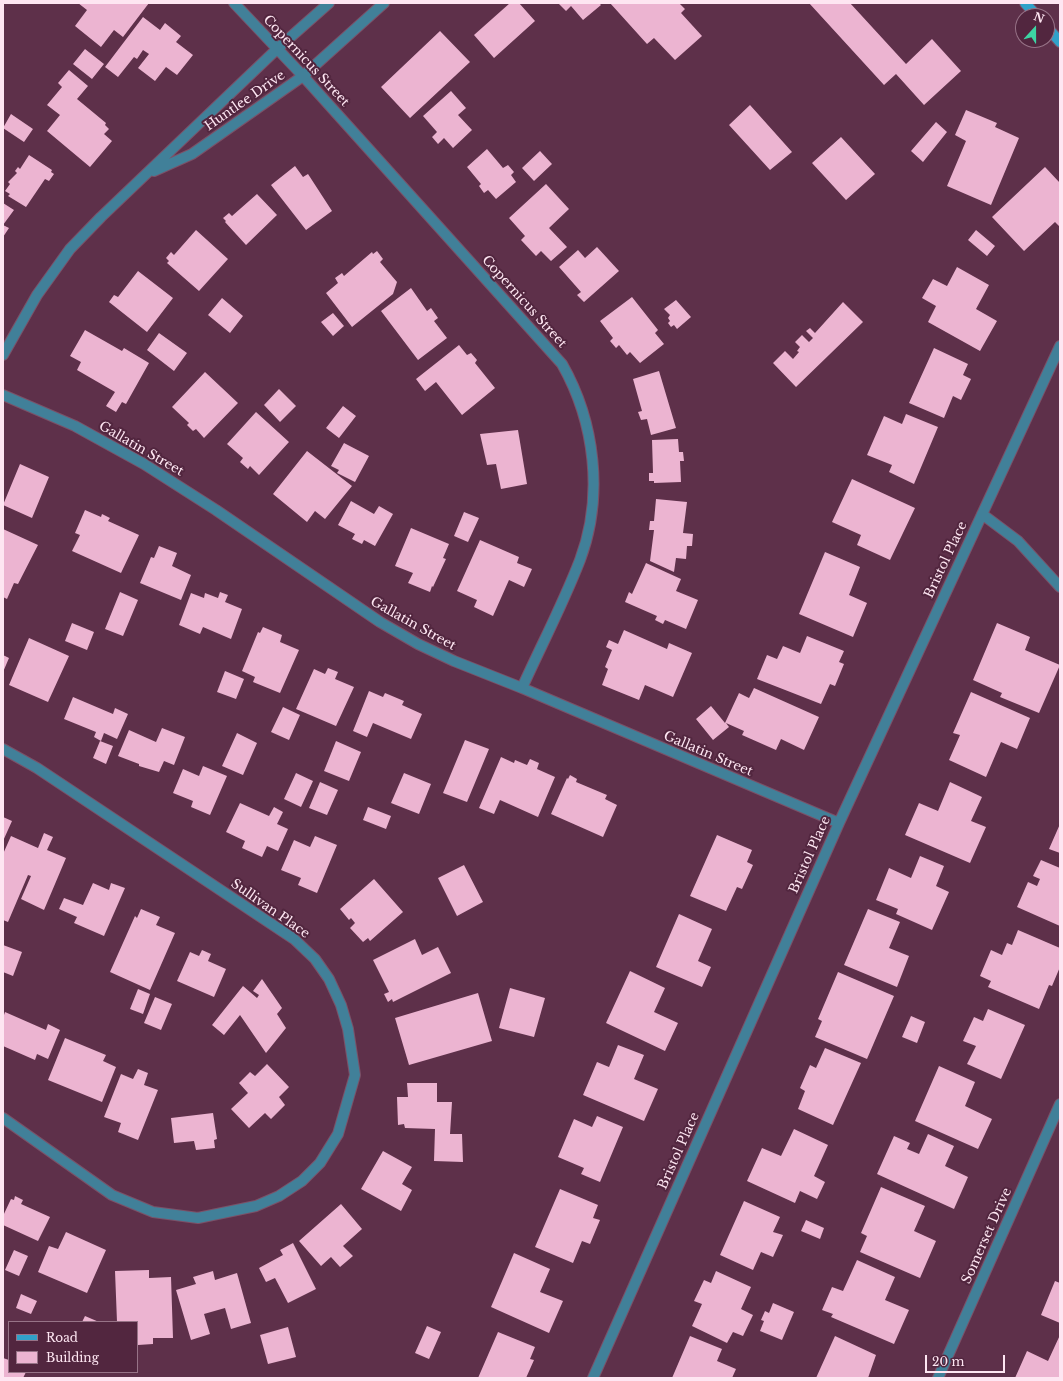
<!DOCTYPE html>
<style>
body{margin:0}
#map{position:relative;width:1063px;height:1381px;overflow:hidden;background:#5e304a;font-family:"Libre Baskerville",serif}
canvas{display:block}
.frame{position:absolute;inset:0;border:4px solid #fee6f2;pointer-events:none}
.legend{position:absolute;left:8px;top:1321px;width:130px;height:52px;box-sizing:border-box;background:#52263f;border:1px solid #977387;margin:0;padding:5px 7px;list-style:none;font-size:12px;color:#fee6f2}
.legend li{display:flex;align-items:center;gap:8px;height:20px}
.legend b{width:20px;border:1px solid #977387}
.north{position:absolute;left:1015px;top:8px;width:40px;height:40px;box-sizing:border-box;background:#52263f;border:1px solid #977387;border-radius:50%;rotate:21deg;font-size:11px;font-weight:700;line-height:16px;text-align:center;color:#fee6f2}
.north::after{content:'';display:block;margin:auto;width:14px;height:18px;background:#3dd4a3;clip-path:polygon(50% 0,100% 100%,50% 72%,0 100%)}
.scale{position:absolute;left:925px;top:1355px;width:80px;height:18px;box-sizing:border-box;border:2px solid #fee6f2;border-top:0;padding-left:5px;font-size:12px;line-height:14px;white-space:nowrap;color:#fee6f2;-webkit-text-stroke:3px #52263f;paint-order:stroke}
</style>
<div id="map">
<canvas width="1063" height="1381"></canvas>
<div class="frame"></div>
<ul class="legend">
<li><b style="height:5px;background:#31a1c9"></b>Road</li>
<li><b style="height:11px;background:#ecb4d1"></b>Building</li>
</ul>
<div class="north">N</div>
<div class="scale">20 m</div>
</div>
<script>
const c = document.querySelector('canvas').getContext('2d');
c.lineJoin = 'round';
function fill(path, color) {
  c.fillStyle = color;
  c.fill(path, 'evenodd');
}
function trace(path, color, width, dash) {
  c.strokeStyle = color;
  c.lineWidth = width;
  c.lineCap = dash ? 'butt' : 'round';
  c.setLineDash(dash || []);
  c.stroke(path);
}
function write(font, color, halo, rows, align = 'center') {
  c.font = font + ' "Libre Baskerville",serif';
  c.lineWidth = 4;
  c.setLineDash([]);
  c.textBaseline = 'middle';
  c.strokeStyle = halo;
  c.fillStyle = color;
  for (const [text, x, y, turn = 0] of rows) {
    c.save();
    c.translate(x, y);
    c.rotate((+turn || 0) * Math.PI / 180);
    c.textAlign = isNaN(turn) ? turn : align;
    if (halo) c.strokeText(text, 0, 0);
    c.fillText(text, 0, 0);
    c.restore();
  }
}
fill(new Path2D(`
 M78,3h71l-26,34 -9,-7 -13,17 -26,-21 12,-16z
 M510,3h9l16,18 -41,37 -20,-23z
 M558,3h41l2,2 -18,15 -12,-14 -5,5z
 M610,3h69l6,6 -4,4 21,23 -27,24 -21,-22 -7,6z
 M809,3h41l56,61 26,-25 29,32 -37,34 -28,-31 -12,11z
 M143,17l17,13 5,-7 16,13 -5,6 17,13 -16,20 -11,-8 -11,14 -17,-13 11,-14 -6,-4 -6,9 -3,-2 -16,20 -13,-10z
 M440,31l30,31 -60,56 -29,-31z
 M85,49l19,15 -12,15 -19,-15z
 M69,70l19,16 -11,13 29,24 -1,2 4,4 -5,5 8,7 -22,26 -43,-36 13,-16 -13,-10 15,-18 -4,-4z
 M451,91l15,17 -8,7 14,15 -19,18 -9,-10 -6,6 -6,-7 5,-5 -14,-16z
 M750,105l42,47 -22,18 -41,-45z
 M966,110l31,13 -2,4 24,11 -28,67 -44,-19 19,-45 -11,-6z
 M11,114l22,15 -9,13 -21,-14z
 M936,122l11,10 -24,30 -12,-11z
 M841,137l34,37 -29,26 -34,-37z
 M487,149l16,19 5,-3 6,7 -3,3 5,7 -20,17 -8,-9 -4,3 -5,-7 2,-2 -14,-17z
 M540,151l12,13 -18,17 -12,-13z
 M29,155l23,15 -1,2 3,2 -5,7 -4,-2 -19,28 -18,-11 2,-2 -5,-3 5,-7 -2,-2 9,-9 -2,-2 3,-4 2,2z
 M295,166l8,11 5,-3 24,37 -26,19 -35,-45z
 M1045,167l15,16v44l-5,-5 -31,29 -32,-34z
 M546,184l23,25 -20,19 18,19 -16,14 -10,-10 -5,5 -15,-16 4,-4 -16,-18z
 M257,194l20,21 -31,30 -21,-23 1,-1 -3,-3 6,-5 3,3z
 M3,203l11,7 -11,15 6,3 -6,9z
 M196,230l32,29 -29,32 -32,-28 2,-2 -3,-3 5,-6 3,3z
 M976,230l19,16 -8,10 -19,-16z
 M597,247l22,24 -35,31 -7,-7 4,-3 -22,-25 19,-17 7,8z
 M377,251l6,8 -3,3 17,20 -4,12 -41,33 -26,-34 12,-10 -3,-5 7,-5 2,3 28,-24 1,2z
 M957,267l32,18 -13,24 21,12 -17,30 -52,-29 8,-16 -14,-8 11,-19 14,7z
 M138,271l35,27 -26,34 -38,-30 5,-7 4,2z
 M411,288l16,23 4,-3 7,10 -4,3 13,17 -29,22 -37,-49z
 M632,297l26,33 -3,3 9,11 -24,19 -10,-11 -3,3 -8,-10 -3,3 -6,-7 3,-3 -13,-17z
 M222,298l21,18 -13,17 -22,-18z
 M676,300l15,17 -14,12 -3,-4 -3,2 -3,-4 2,-2 -2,-3 2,-3 -6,-6z
 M843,302l20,20 -67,65 -23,-24 12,-12 8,8 6,-7 -2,-1 3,-4 -5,-5 7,-7 7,7 4,-4 -7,-7 4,-3 5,5z
 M333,313l11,13 -11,10 -12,-14z
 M85,330l37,21 2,-3 25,15 -23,41 -4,-2 -6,10 -10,-6 9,-14 -38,-22 4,-8 -11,-6z
 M159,333l28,20 -13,18 -27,-21z
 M459,345l8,10 4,-2 6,7 -2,3 20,25 -33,27 -26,-33 -11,9 -9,-12z
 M934,348l34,16 -5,11 8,4 -10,21 -8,-4 -9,22 -35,-15z
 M659,371l17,57 -25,7 -4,-16 -6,1 -3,-8 4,-1 -9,-32z
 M205,372l33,31 -34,35 -8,-9 -3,2 -6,-6 2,-2 -17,-16z
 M279,389l17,17 -16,16 -16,-17z
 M343,406l13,10 -17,22 -13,-10z
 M256,412l33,30 -30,33 -9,-9 -2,3 -8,-7 3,-4 -16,-14z
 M906,414l32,13 -24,57 -25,-12 3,-7 -25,-10 17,-39 18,8z
 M518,430l9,54 -26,5 -5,-25 -9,1 -7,-31z
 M678,439l1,13h4l1,9h-4l1,21 -27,1v-2h-5v-8h4l-1,-33z
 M344,443l25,13 -14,26 -18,-9 2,-3 -8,-4z
 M307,451l45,35 -27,33 -10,-8 -8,11 -34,-28z
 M20,464l29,13 -17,41 -29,-13z
 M852,479l63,29 -25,52 -33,-15 4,-10 -29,-13z
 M656,499l31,3 -4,31 10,1 -1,12h-5l-1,13 -10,-1 -2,14 -24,-11 4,-31h-5l1,-9h4z
 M351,501l23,13 5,-8 14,8 -18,32 -11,-6 -2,4 -10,-5 3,-5 -17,-9z
 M85,510l16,7 1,-3 8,4 -2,3 31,14 -18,38 -49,-22 8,-16 -5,-2z
 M464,512l15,6 -11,24 -14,-6z
 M411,528l38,16 -6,14 3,1 -13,28 -1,-1 -2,6 -22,-9 5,-10 -18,-7z
 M3,529l35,16 -20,39 -4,-1 -7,16 -4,-2z
 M480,540l39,17 -2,6 15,6 -8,18 -15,-7 -16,36 -19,-9 3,-7 -20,-9z
 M159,546l18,7 -5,13 19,9 -10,25 -41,-17 11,-26 3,1z
 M825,552l35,15 -11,28 18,8 -14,34 -54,-23z
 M646,563l35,16 -5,12 22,9 -12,29 -21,-9 -2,4 -8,-4 2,-4 -32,-14 4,-10 3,2z
 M120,592l18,8 -15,36 -18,-7z
 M220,592l8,3 -3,7 17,7 -11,30 -28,-12 -3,7 -21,-9 12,-32 13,5 1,-5 13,5z
 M72,623l22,9 -7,18 -22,-9z
 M997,623l33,14 -5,13 35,15 -21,48 -39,-16 2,-4 -29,-13z
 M263,627l19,8 -2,7 19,8 -19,43 -27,-11 2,-5 -13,-6 16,-39 2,1z
 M624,630l43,19 2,-6 23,10 -19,44 -28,-12 -6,15 -37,-15 6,-16 -3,-2 7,-17 -6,-3 3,-7 9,4z
 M807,636l37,15 -5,11 5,2 -9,22 -5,-2 -9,20 -64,-25 10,-24 10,4 6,-13 17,7z
 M29,638l40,18 -21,46 -39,-17z
 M3,655l6,3 -6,14z
 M328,668l10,4 -3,7 19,8 -18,39 -40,-17 18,-40 11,5z
 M225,671l19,8 -8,20 -19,-7z
 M754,688l65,29 -15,33 -23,-11 -5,11 -34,-15 2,-4 -18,-8 3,4 -16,13 -17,-21 15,-13 14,17 14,-30 10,5z
 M369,691l14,6 2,-4 19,8 -2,4 20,9 -11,25 -38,-16 -6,14 -14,-6z
 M971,692l59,26 -13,31 -16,-7 -15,35 -37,-17 11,-25 -7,-2z
 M73,697l40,17 2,-6 13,6 -11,25 -13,-6 -3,8 -7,-4 2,-5 -32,-13z
 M283,707l17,8 -11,25 -18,-8z
 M162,728l23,9 -11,28 -10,-4 -5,11 -20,-6v-2l-21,-8 11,-26 27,12z
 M237,733l20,10 -14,32 -21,-9z
 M465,740l24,9 -22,53 -24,-9z
 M100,741l13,5 -7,18 -13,-6z
 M336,741l25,11 -12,29 -25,-10z
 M501,757l13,6 1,-3 12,5 3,-6 9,4 -2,6 18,8 -17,40 -38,-17 -6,14 -15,-6z
 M203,766l24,10 -17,39 -19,-8 2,-6 -20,-8 10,-24 16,7z
 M296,773l17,8 -12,26 -17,-8z
 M404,773l27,11 -12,30 -28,-11z
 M570,775l7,4 -1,3 31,13 -2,4 12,6 -14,32 -52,-23 16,-36 1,1z
 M320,782l18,8 -11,25 -18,-7z
 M950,782l32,15 -11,24 15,6 -16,36 -65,-28 14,-32 19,8z
 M240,803l29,13 5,-9 9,5 -6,12 11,5 -10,22 -11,-5 -5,11 -20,-9 3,-7 -19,-9z
 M368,807l23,9 -5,13 -23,-9z
 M3,817l9,4 -9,20z
 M1060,824v29l-11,-4z
 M44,833l9,4 -6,13 19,8 -22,52 -23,-11 10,-23 -3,-1 -20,47 -5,-2v-66l8,-18 27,12z
 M717,835l35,15 -5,12 6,3 -11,24 -5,-2 -11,24 -36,-15z
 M315,836l22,9 -20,48 -19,-8 3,-7 -20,-8 13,-30 16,7z
 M920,856l24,10 -8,20 13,6 -17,38 -36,-16 2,-5 -22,-9 13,-32 22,10z
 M1041,860l19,8v58l-43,-19 11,-25 9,4 3,-7 -7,-3z
 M464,865l19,37 -26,14 -19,-38z
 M374,879l29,33 -33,29 -2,-3 -5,4 -13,-14 5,-5 -4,-5 -2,2 -9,-11z
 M93,883l16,7 2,-7 14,5 -21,48 -30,-13 3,-6 -18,-8 5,-11 19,7z
 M141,909l19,8 -4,8 19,8 -25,57 -40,-18 25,-56 2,2z
 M868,909l32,13 -11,26 20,8 -12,31 -53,-22z
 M679,914l33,15 -14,32 13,6 -9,20 -46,-20z
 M1018,930l42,18v19l-8,19 -3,-1 -10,24 -51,-22 3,-6 -11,-5 11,-26 11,5 5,-12 5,2z
 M415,939l7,16 16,-8 13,26 -58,29 -1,-3 -4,3 -4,-8 5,-2 -16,-32z
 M3,945l19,7 -9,24 -10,-4z
 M202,950l9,4 -3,7 18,8 -12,28 -37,-16 13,-29 9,4z
 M630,971l35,17 -11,24 24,11 -13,28 -59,-28z
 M838,972l56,24 -27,63 -52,-22 7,-16 -4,-2z
 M262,979l20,29 -5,6 9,14 -20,25 -26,-38 -16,20 -12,-10 31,-39 14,12 2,-3 -6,-4z
 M510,988l35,10 -11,39 -35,-9z
 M138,989l12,5 -7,20 -13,-5z
 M478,993l14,48 -83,24 -14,-47z
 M155,997l17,7 -11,26 -17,-7z
 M988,1009l37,16 -24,54 -34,-15 9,-18 -13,-5 11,-24 9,4z
 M5,1012l41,18 2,-6 12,6 -12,29 -11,-5 -2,6 -32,-14v-28z
 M911,1016l14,6 -8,21 -15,-6z
 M65,1038l41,17 -3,6 13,6 -14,35 -54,-22z
 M618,1045l26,10 -10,24 24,10 -14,32 -61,-26 14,-33 12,5z
 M825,1048l36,15 -28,62 -35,-16 7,-18 -5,-3 10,-23 6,3z
 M267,1064l22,23 -10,10 6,8 -14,14 -6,-6 -16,15 -18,-19 17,-16 -9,-10 11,-11 5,4z
 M939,1066l36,16 -10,24 27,13 -14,30 -63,-28z
 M138,1069l10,4 -4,12 14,5 -20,50 -20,-8 3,-9 -17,-6 17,-43 12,5z
 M407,1083h30v19h15l-2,32h12l1,28 -29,-1 1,-32 -30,-1 -1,-4 -6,1 -1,-28h11z
 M213,1113l4,26 -3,1 1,8 -19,2 -2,-9 -20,2 -3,-25z
 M597,1116l26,11 -23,55 -19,-8 3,-6 -26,-11 16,-38 18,8z
 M794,1129l34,16 -14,31 11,6 -8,17 -17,-8 -5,12 -48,-22 15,-33 19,8z
 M928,1134l26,12 -9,20 23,11 -14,32 -77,-35 17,-38 16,7 -3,6 12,5z
 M383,1151l29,16 -10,17 10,6 -11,21 -40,-22z
 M881,1187l44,19 -11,25 22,10 -16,37 -60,-26 7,-16 -6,-3z
 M560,1189l38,16 -5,13 7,2 -10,24 -8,-3 -9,22 -38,-16z
 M15,1196l8,4 -2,4 29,13 -12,24 -35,-16v-9l8,-17 3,1z
 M744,1201l36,16 -7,15 10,3 -10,22 -12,-5 -8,18 -33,-15z
 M341,1204l21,25 -19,17 10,10 -13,11 -9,-10 -10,9 -22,-25z
 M806,1220l18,8 -4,11 -19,-8z
 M66,1232l40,18 -19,43 -49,-21 11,-26 9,3z
 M293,1243l23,46 -28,14 -13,-25 -9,4 -7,-14 24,-13 -3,-5z
 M14,1250l14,6 -9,20 -14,-6z
 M514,1253l36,16 -10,23 23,9 -14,32 -58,-26z
 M857,1260l38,17 -10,23 24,10 -15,34 -63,-27 2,-3 -11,-4 10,-23 11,4z
 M149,1270v8l22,-1 2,61h-20v6l-15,1 -1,-23h-20l-2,-51z
 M213,1271l2,9 22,-7 14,50 -20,6 -6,-21 -21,6 6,20 -19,6 -15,-50 20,-6 -3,-7z
 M716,1271l35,16 -10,22 12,6 -10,21 -10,-4 -6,11 -35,-17 10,-22 -8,-3 10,-21 7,3z
 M1055,1281l5,2v40l-19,-8z
 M21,1294l16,7 -6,13 -15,-6z
 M773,1303l21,9 -12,28 -22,-9 4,-10 -3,-1 4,-9 4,2z
 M85,1316l14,6h-17z
 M427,1326l14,6 -12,27 -14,-6z
 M288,1327l8,30 -28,7 -8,-29z
 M498,1332l37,15 -5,12 4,1 -8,18h-48z
 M1060,1335v43h-45l12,-27 21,10z
 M690,1336l32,13 -5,12 19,8 -4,9h-60z
 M835,1336l41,19 -8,23h-52z
 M3,1358l6,2v12h17l-3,6h-20z`), '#ecb4d1');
const minor = new Path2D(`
 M234,3l69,73 259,288c33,58 42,132 18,196 -17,44 -39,86 -58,128
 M154,171l38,-17 111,-78 81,-73
 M3,355l34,-60 33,-46 31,-32 176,-168 52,-46
 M3,395l72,31 69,38 72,46 164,112 38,22 36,17 68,27 317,135
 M982,514l36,27 42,46
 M3,749l34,19 257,171 21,20 14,20 12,26 7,24 7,46 -17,59 -18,29 -18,18 -23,15 -23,10 -58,12 -45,-6 -41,-17 -109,-77
 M593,1378l246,-555 221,-477
 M938,1378l122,-274`);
const secondary = new Path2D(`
 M1025,3l12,13
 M1047,27l13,15`);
trace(minor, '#7b5168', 12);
trace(secondary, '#7b5168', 12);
trace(minor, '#418099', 10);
trace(secondary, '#31a1c9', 10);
write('13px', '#fee6f2', '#52263f', [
 ["Copernicus Street",306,61,47],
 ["Huntlee Drive",245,101,-35],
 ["Copernicus Street",524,302,48],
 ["Gallatin Street",141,449,30],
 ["Bristol Place",946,560,-65],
 ["Gallatin Street",413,624,29],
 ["Gallatin Street",708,754,23],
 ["Bristol Place",810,855,-66],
 ["Sullivan Place",270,909,35],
 ["Bristol Place",679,1151,-66],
 ["Somerset Drive",987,1236,-66]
]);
</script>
